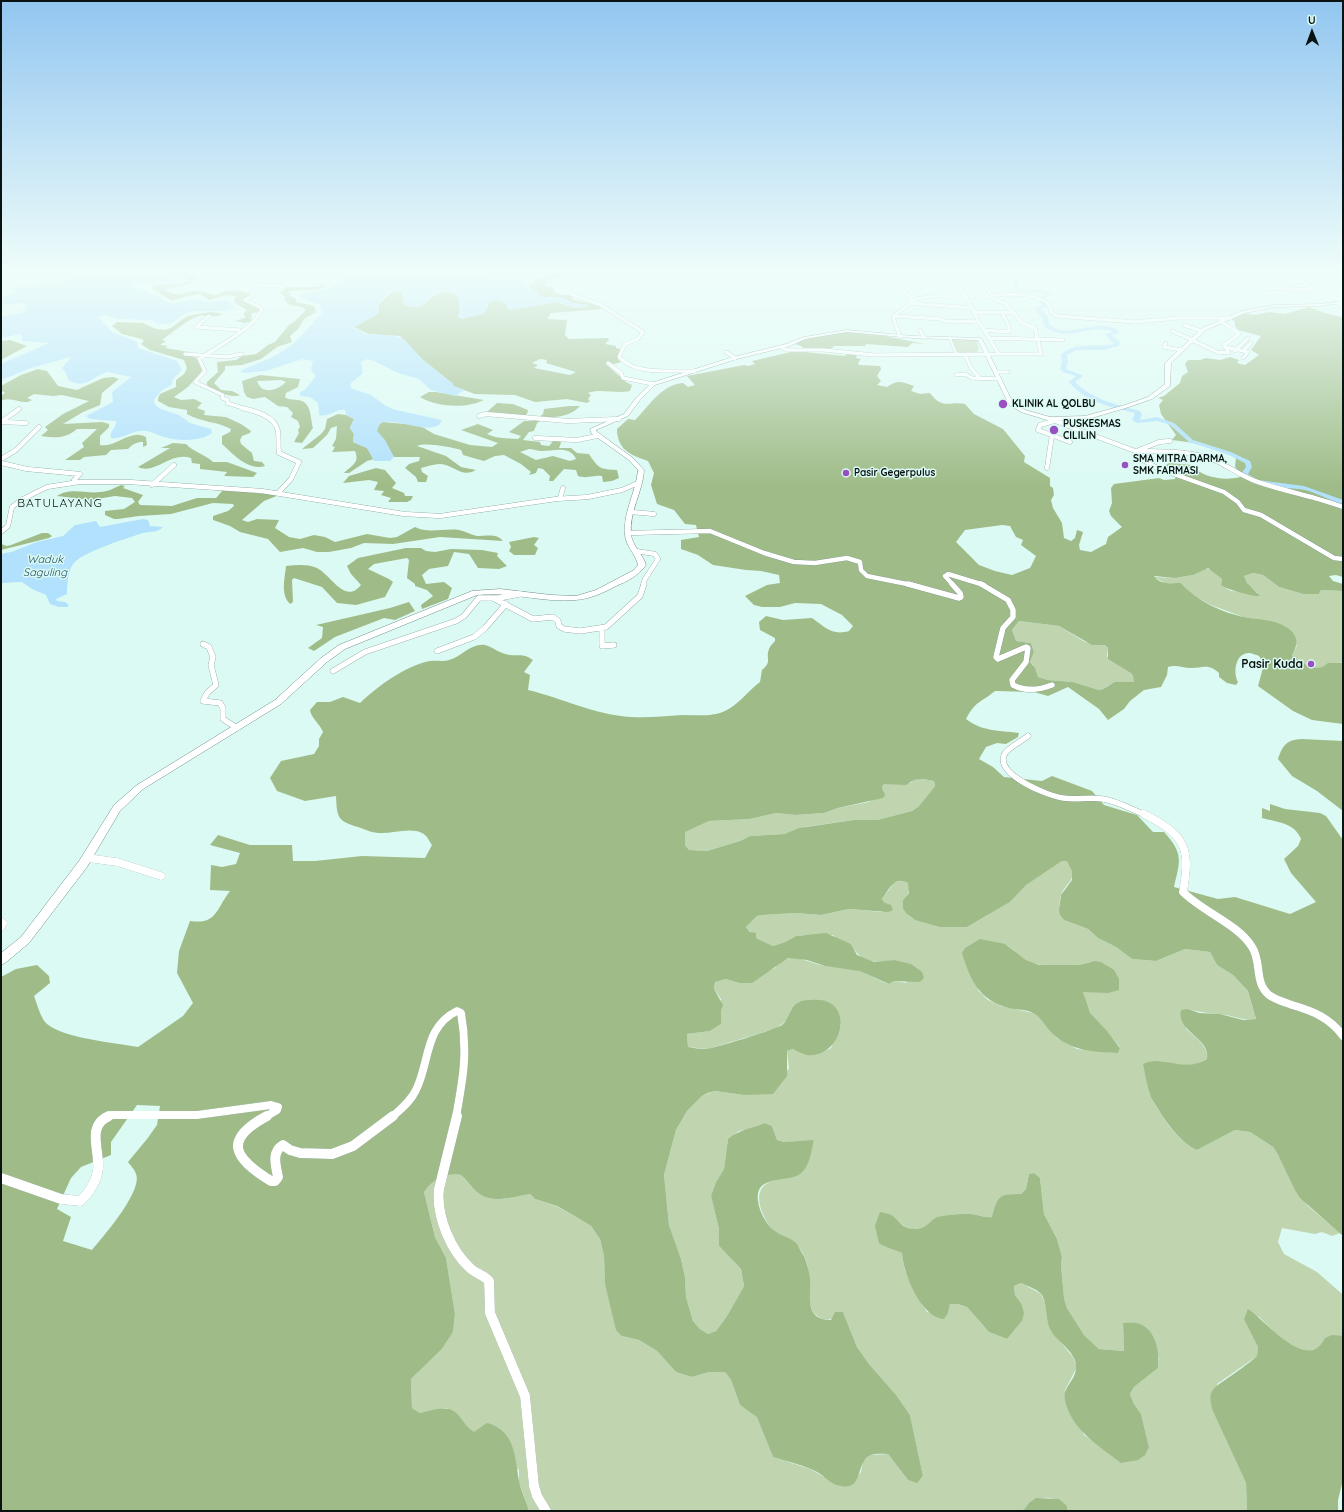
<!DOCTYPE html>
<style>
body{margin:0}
#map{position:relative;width:1344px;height:1512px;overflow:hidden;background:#dcfaf4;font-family:Quicksand,sans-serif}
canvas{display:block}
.frame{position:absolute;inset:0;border:2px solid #091412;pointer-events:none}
.north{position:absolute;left:1292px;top:12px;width:40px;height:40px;-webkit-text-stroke:3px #dcfaf4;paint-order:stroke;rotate:359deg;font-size:11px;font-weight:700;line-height:16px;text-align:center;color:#091412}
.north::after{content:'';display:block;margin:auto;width:14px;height:18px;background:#091412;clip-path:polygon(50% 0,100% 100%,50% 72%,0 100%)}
</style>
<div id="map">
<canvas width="1344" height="1512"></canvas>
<div class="frame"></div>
<div class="north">U</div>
</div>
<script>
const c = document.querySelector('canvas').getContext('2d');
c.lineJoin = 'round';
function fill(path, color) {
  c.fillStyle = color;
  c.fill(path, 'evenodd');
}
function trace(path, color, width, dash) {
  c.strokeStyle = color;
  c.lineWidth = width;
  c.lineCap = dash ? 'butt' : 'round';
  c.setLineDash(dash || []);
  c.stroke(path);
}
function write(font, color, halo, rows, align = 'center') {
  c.font = font + ' Quicksand,sans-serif';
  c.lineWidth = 3;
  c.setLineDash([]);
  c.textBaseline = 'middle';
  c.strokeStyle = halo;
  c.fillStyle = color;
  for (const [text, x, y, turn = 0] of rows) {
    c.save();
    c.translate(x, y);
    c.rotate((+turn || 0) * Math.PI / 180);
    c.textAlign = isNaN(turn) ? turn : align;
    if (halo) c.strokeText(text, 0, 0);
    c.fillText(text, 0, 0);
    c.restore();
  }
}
fill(new Path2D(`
 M951,340h26l2,9 -3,5 -19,-1z
 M1205,568l7,2 10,9 -1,6 10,6 27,2c-7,-5 -12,-9 -14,-17l9,-3 10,2 16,12 24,7h16l2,-4 22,1v72c-9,-1 -14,3 -22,5 -11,3 -21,-7 -29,-13l5,-9 -30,-25 -24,-4 -32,-12 -22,-12 -8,-10h-16l-11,-6 21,1 18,-3z
 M1019,621l40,5 26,16 20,3 3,3 -1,8c7,9 29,13 27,26l-25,3 -6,4 -4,1 -26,-8 -25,-2 -10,-3 -5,-12 -3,-3 4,-10 -3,-9 -15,-2 -4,-11z
 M923,779l11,2 1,5 -16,20 -7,5 -35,9h-23l-50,7 -18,7 -36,2 -10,5 -33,10 -18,-1 -4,-5 -1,-13 25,-11 41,-2 26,-6 20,2 28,-2 14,-5 31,-6 15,-11 -2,-4 2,-3 27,-1 2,-3z
 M1062,861h6c11,20 -1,19 -7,34 -3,9 -1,17 3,25l24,9 10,9 18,9 16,12 24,2 29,-12 25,3 7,13 16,10 15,16 8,28c-14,2 -24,-4 -37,-5 -11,-1 -21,-2 -31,-5l-2,20c9,8 23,17 21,30l-15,7h-14l-15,-5 -20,3c2,9 3,18 6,27 6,18 30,53 48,59l38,-20 15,2 23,15 34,58 33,28 -8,3 -10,-4 -7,2 -33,-6 -4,14 6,12 33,18 25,22 1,42h-3c-8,4 -17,10 -25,13 -19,8 -45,-22 -57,-33l-4,22 4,9 -1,9 -40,28 7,50 22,49 1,28h-180l-1,-5c-14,-13 -31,-10 -43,5h-494l-10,-29v-12l-53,-42 -12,-17 -8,-3 -26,5 -8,-5 -1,-29 31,-30 11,-17 2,-18 -9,-56 -11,-21 -11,-45c10,-13 20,-19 37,-17l11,12 32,12 26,-5 5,5 21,7 22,12 13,8 9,13 4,17 1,28 17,52 17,4 18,11 19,21 16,5 17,-5h16l6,8 9,25 17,11 16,41 37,12 31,17h9l11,-14 2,-11 7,-6 18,-1 20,26 9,2 6,-6 -13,-61 -13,-19 -28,-32 -12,-17 -14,-35c-9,6 -17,12 -27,3 -12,-10 -4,-39 -10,-55 -11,-26 -18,-17 -33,-30 -6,-6 -9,-13 -12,-21 -9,-30 17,-29 39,-35l14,-33 -30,1 -7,-2 -5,-14 -7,-3 -12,6 -14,2 -11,8 -4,30 -8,13 -5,14 8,33v17l22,23 3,17 -17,30 -11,15 -8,3 -8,-5 -7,-8 -7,-24 -1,-20 -4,-18 -12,-34 -5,-50 12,-45 11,-19 15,-15 13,-5 29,4 45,-26 -2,-18 6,-2c16,7 22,7 38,-1l10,-24 -49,-16 -5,12 -10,8 -69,21 -20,-2 -1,-13 23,-3 11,-7v-25l-7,-10 1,-7 11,-3 13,4 36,-15c13,-20 34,-4 51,-2 12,2 24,1 35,5 9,4 18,10 28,13l5,-3 13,2 -13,-23c-19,3 -33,4 -43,-16l-14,-5 -4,-4h-31l-6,1 -11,6 -12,4 -17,-8 -10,-11 11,-11 6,-1 32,-2 26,2 28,-6 33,3 3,-9 -3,-4 12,-16 9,-3 5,3c3,8 0,11 -5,17 2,10 4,15 12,20l52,7 43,-25 15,-17zM1005,944c8,5 15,13 23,17 14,7 47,7 61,1v29l-6,1c2,7 3,15 7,21 9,13 21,22 30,34l-2,6 -41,-4 -20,-11 -18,-21 -6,-4 -32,-7 -13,-6 -10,-10zM1034,1173l6,5 4,36 13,25 5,18 -1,8 3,33 3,10 17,27 15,14 25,2 -1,-28 31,16 5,20 -1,9 -24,19 -4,7 4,10 7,10 8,33 -56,-6 -9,-6 -19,-45 12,-23 -4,-10 -22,-26 -6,-28 -4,-9 -20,-11 -7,3 1,9 6,8 1,18 -15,18 -18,-7 -22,-25 -9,-3h-8l-2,9 -21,-1c-11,-18 -24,-37 -25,-59l-8,-4v-32c8,10 23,18 35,8 3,-4 6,-8 12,-9 6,-1 25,-3 30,-2 8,1 14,4 22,3 3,-20 8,-23 28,-23l5,-5 3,-15z`), '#bfd4af');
fill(new Path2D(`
 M172,274h10l16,4 -10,6 -22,5v2c19,8 14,-1 31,0 7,0 13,4 20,4 12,-7 20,-5 34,-1l-7,5 12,8 4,1 -1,4 -7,1 -1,8 -6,2 -10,-2 12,-4 -3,-1v-3l3,-3 -12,-7 -1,-3 3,-3 -9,-2 -19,5 -9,-6 -13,2 -15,5 -21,-13c11,-8 28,1 39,-9z
 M558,274h10l-21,7 -2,5 9,1v5c6,4 13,1 20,5l-2,2c10,4 22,3 30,10l-51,4 -4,6 20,1 -2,15 4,4 39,-1 1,2 -4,4 11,2v2l4,1 -2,10 3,3 -7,2 -5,-1 -3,1 20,18 6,3 -2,6c-14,3 -30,-3 -42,2l3,2 -3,4 2,2 -3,2 -20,-4 -32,3 -20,-7 -40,-1 -22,-8v-2l-31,-25 -22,-23 -31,-2 -15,-7 24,-13 1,-10 14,-13h9l2,13c4,3 13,4 18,1 4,-2 6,-6 10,-8 20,-13 33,-2 26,20l4,2 24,-9 3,-7 6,-3 11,3 5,7 45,-8 19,6 11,-1 2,-2 -16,-2 -8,-5 -23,-1 -13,-12 8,-5zM540,359l7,1 -1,3 30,9 -6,3 -36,-7 4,-3 -6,-2z
 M322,285l5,1 -11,4 -27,1 2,5 5,3v3l18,4 2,6 -11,6 -7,11 -8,7 2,6 -15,5 -16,12 -19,6 -17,1v4l-11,13 7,7 11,1 8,4c-8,4 -26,-4 -33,-10v-3l11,-10 -1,-10 19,-2 6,-4 14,-2 12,-9 7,-3 14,-17 5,-3 12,-12 -4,-3 -12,-2 -6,-5 1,-3 -5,-4 6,-6h31z
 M1309,307l19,7 15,3v260l-7,-2 -7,1 4,5 10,3v7l-22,-1 -2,4h-16l-24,-7 -16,-12 -10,-2 -9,3 3,7 13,13c-6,1 -35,-7 -39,-11l1,-6 -14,-11 -15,7 -18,3 -21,-2c6,9 17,7 27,7 14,17 42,30 63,34 14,3 30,2 42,10 12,7 13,17 6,28 11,8 24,20 36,8h15v61l-31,-4 -19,-9 -35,-25 6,-22 -5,-8c-3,-1 -7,-3 -10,-3 -14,0 -16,20 -11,29l-2,3 -9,-2 -8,-6v-4c-11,-10 -16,-5 -28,-5 -9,0 -14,-4 -23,-1l-1,8 -6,12 -17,3 -14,11 -6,8 -16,11 -9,-11 -31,-22 -20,9 -14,-4 -39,-1c-14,12 -19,9 -29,28 17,13 32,11 53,14l-1,4 -12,7 -9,-1 -11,4 -7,12 14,8 11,10 38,4 10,-5 40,15 12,14 33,10 16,17h11c20,22 16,29 10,55l44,12 17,-2 55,17 26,-12 -25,-29 -7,-14 14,-13 3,-7c-6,-16 -24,-17 -39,-21v-10l8,3v-7l15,5 35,4 6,3 17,24v396l-43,-38 -5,-8 -17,-35 -5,-8 -23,-15 -15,-2 -38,20c-18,-7 -37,-36 -46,-53 -4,-10 -6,-22 -8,-33 22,-10 38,10 64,-5 4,-21 -31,-27 -26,-49l7,-1 11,4 21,1 23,6 13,-1 -8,-28 -15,-16 -16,-10 -7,-13 -25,-3 -29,12 -24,-2 -16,-12 -18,-9 -10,-9 -24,-9 -4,-5 -1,-5 2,-15 11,-15v-9l-5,-10h-5l-36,24 -16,17 -43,25h-27l-25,-7 -9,-7 -3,-5v-8l6,-7 -1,-10c-13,-8 -19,6 -26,16l3,4 6,2 2,5 -5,2 -39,-3 -28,6 -26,-2 -32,2 -6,1 -11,11 4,5 6,1v5l17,8 12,-4 11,-6 30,-3 25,11 6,11 17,7 20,-2 17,4 11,8 2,6 -4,4 -26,-1 -5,3 -29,-13 -35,-5 -18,-6 -19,-2 -36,25h-13l-13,-4 -11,3 -1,7 9,16 -2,5v14l-11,7 -23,3 1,13c6,1 12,2 19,2 8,-1 70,-20 75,-24 8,-6 7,-18 16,-22 4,-3 9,-3 14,-3 45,-4 32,59 -5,55 -4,-1 -10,-4 -14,-6l-6,2v25l-14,18 -29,1 -29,-4 -7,2 -6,3 -15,15 -11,19 -12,45 5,50 12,34 4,18 1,20 7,24 7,8 8,5 8,-3 11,-15 17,-30 -3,-17 -22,-23v-17l-8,-33 5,-14 8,-13 4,-30c11,-10 24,-10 37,-16l7,3 5,14 7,2 30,-2c-3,11 -4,27 -14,34 -10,7 -35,3 -41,16 -5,12 6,35 16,41 6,5 15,6 21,12 3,3 5,9 8,13 3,7 5,15 6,23 1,18 -6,41 21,41l4,-8h8l14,35 12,17 28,32 13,19 13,61 -6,7 -9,-3 -20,-26c-6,0 -14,-1 -19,2 -13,7 -6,35 -28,30 -10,-1 -16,-10 -24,-14 -13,-7 -29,-10 -44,-15l-16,-40 -17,-12 -9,-25 -6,-8h-16l-17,5 -16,-5 -19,-21 -18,-11 -17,-4 -6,-6 -11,-46 -1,-28 -4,-17 -9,-13 -13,-8 -21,-12 -22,-7 -5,-5c-18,3 -39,11 -54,-3 -6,-5 -9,-11 -15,-16 -17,-2 -27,4 -37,17l11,45 11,21 9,56 -2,18 -11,17 -31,30 1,29 8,5c9,-2 26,-8 34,-2 8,6 10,15 20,21l13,-9c28,7 28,34 32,58 2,10 7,20 10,30h-528v-534l15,-8 21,-4 12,11 1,7 -16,13c3,8 7,23 13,28 16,14 69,19 91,23l45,-31 10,-13 -16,-30 2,-22 11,-30c27,4 26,-12 40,-30l-20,-1 1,-25 11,2 14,-3 4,-11 -30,-8 8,-10 32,10h42l1,16h22l47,-5 63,2 7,-13c-3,-4 -5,-10 -10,-12 -12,-6 -30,1 -43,0 -7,0 -15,-4 -21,-6 -21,-6 -21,-10 -22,-31l-31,5 -28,-10 -7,-13 11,-17 33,-7 5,-8v-7l4,-7c-3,-8 -12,-14 -13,-22l7,-8h13l13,-5 17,6c18,-17 45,-37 70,-42 6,-1 13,1 19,-1 12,-3 22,-17 36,-15 8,2 15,9 25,10 11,1 13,-2 23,5l-9,12 6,3 -2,15c34,8 67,25 103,27 17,1 34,-1 51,-2 14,0 30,2 43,-4 14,-7 22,-19 35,-29l2,-12c11,-9 3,-11 7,-21 1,-3 4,-6 6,-8v-3l-15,-8 -1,-8 7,-6 17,4 29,-2c13,9 20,18 37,13l4,-5 -11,-11 -21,-11 -26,-1 -15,4h-18l-8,-2 -9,-9 22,-11 13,-2 -1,-8 -18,-4 -15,-1 -33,-5 -15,-10 -17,-6v-9l18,-3 -3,-12 -11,-1 -11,-14 -17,-6 -6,-19 3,-12 -6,-12c-18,-6 -31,-12 -31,-32l11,-10 7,1c15,-15 26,-35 48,-37l5,4 7,-2 -8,-9 57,-11 4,1 7,-2 -3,-3 43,-10 50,5 4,-3 8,1 -1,4 5,1 -3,4 1,2 21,1 1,3 -4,7 4,5 -4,4 10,2c10,-8 16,-5 27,-1l-3,5 9,3 10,-1c12,17 20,8 35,11l9,10 29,15 22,27 -1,6 26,16v8l3,2 1,7 -3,5 2,8 9,15 2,15 7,3 4,-3 2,-8 6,2 -4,13 1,5 11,2 15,-8 2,-7 14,-10 -11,-11 -2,-5 3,-8 -1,-15 3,-4 45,-6 5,2 11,-1 1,-4 -11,-6 1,-4 3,-2 23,2c10,13 33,16 48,12l-1,-5 -4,-5 1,-10 -34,-13 -30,-4 4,-5 -15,-21 -2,-9 4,-5 -5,-2 6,-2 16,-13 2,-7 6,-4 -3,-8 3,-4h12l6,-2 14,2 10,-3 9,3 -2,3 8,2 14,-10 -8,-5 10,-14 -23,-6 -3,-4v-4l-5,-4 13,-5 11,2 15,-3 16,2zM1002,525l8,1 6,11 7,3 -2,5 15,11 -6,12 -18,7 -17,-4 -16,-6 -23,-23 9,-12zM1019,621l40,5 33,19h13l3,3v11l23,14 2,3 1,6h-19l-12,7 -4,1 -26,-8 -25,-2 -10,-3 -3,-9 -5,-6 4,-10 -3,-9 -15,-2 -4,-11zM923,779l11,2 1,5 -16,20 -7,5 -35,9h-23l-55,8 -14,6 -35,2 -10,5 -33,10 -18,-1 -4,-5v-13l24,-11 41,-2 26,-6 20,2 28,-2 14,-5 45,-10 2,-3 -3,-8 2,-3 22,1 8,-5zM137,1105l23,1 -3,19 -10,14 -19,23c2,3 7,8 8,12 7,17 -33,63 -44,76l-29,-9 8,-24 -14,-8 14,-31 10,-11 30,-12v-13z
 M210,312l13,2c-7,5 -16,0 -24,2 -12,4 -26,16 -37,24l4,1 -6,4 8,1 -3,2 24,4 -2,3 10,3 5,13 -14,16 -14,10 7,3 13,-1 8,4 -5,5 8,3 -1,4 22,2 15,7 10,7 -1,2 -8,3 -2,4 1,4 11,9 2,8 8,1 3,4c-17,5 -32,-12 -43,-22v-8l8,-4 1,-3c-15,-8 -28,-6 -44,-15v-4l-18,-3 -11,-6v-3l2,-4 16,-7v-7l8,-6 3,-6 -3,-8 -34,-10 -9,-6 3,-3 -2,-2 -20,-5 -10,-8 5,-4 26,1 13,6 9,1 6,-2 16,-12z
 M839,331l46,5 40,8 -13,-1 -4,4 -42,-3 -1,2h-31l-3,3 -26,1 -4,-4 -6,-2 10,-5z
 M10,340l17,6 -26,14v-19z
 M38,369l9,2 11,15 19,4 26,-12 10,-1 6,2 -17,14 -2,12 -17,7 -20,12 39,-2 7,2v3l-9,9v9c16,3 31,-17 46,-8l1,8 -4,2v-5c-7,0 -10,2 -15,7l-17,1 -5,5 -22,2 -4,3h-15l19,-13 -2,-4 15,-14h-20c-12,10 -21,9 -36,7l7,-6 -3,-3 18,-13 26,-13 -27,-6 -9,1 -19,-2 -7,4 5,2 -4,2c-9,1 -18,-6 -27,-1v-5l4,-3 -4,-3v-4l20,-11z
 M260,375l40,4 -2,8 -12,6 -1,4c3,3 7,2 12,3 15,1 13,17 16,28l-11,15 -8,-1 5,-9 -1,-3 2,-3 -2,-6 -7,-4 2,-4 -6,-6 -9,-1 -13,-9 -12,2 -6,-2 -3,-5 -2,-11zM281,380l5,2c-8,8 -24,14 -29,-1z
 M429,392h7l48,8c-17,9 -48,7 -64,-3z
 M497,403l16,1 15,6 -1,4 -3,2 -23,-1 -14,-3z
 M569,406h11c-14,15 -28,7 -43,17l-3,8 -5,1 -6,8 17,2 1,3 8,1 5,-6h5l2,3 -2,5h12l6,5 12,1c10,15 11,15 28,16l2,8 -7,3 -9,1 -1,-6c-9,-1 -15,3 -24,0l-2,-6 -12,-1 -11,12h-4l1,-5 -7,-7 -5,-1 -2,5 -7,2 2,-3 -10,-8 -17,-9 -9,1 -11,5 -21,-6 -2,-5c-10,-3 -36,-8 -44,-4l29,10 15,11 15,3c-13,7 -18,-1 -30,-5 -8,-3 -17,1 -25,3l1,4 6,4 -2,6h-8l-2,-5 -11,-9 4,-4 10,-3 1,-4h-26l-18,-26 2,-5 4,-4 35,3 7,3 10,6 36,11 22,2 6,-4 -37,-13 17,-6 15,6 -6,4c10,5 20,4 31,5l3,-3 -12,-4 15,-11h10l9,-7 1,-5zM529,449c4,0 8,2 13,2 11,0 28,-6 34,8l-6,2 -17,-5 -17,4 -16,-8z
 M338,414l8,1 8,4 -4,9 4,6 -1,8 14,6 7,11 -7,2 -18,12h-5c8,-8 16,-10 11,-22l-23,1 3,-5 -3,-1 4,-7 1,-13 -6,2 -4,7 -14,13 -11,1 19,-15 4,-5 2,-10z
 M173,443l13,1c7,8 19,10 27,18h14l30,11 -4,4 -29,-1 3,-4 -27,-3v-5l-8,-1 -1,-5c-20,-7 -36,17 -53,9l32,-19h-9z
 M376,468l9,2 11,13 -4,5 12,5 1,3h8l-2,4 -4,2h-19l3,-4 -10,-3 3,-4 -10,-1 4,-8 -9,-2 -26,3 6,-7z
 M121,485l4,1 -2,2 20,7 -5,7 2,3 32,1 25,-8h19l7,-8 56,5 -15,6 -22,19 6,2 9,-3 22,1 -4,8 14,9 11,2 14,-4 11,2 10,5 32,-8 23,4 7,-1 18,-10c13,7 29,1 44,3 6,1 12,5 18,6 9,0 20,-3 26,5l-63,-4 -47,7 -29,-1 -13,5 -22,4h-12l-14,-4 -23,4 -12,-13 -28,-7 -10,-6 -17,-6v-4l15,-5 6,-5 -1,-2 -20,-1 -42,11 -32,2 -21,3h-4l-9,-4v-4l19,-2 11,-7 -3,-4 -17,-2 -24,4 -34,-4c13,-9 29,-2 43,-4 8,0 14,-4 21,-7z
 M42,533h6l4,3 -3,2 -48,12v-6l6,2 4,-1z
 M534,537l5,1 -5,7 4,3 -3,7h-21l-5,-4 2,-4 -2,-5z
 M406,548h15l5,3 9,1 16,-3 31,1 16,3 -1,3 10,10 -8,3 -21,-1 -9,-14 -15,-2 -6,14 -19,3 -7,6 4,9 18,-2 8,6 -4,11 -26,10 -1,-4 12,-9 -6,-6 -12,-4v-2l-8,-6 2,-18 -2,-2 -33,6 -6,5 21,10 4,3 -8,15 -29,8 -19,-2 -15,-16 -28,-9 -2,2 1,22 -3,2c-10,-10 -5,-26 -4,-38 11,-1 21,-2 31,2 14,7 28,37 44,17l-10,-11 -4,-8 11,-8z
 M409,602l6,9 -20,9 -11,-2 -49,19 -21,14 -6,-3 14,-10 1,-11 -7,-2 74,-17z
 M1302,739l41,2v70l-26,-20 -25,-15 -14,-17c5,-14 8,-19 24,-20z
 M980,939l25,5 21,16 13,5h40l16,-4 6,1 13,8 5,9v11l-11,3 -25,-1 7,21 17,18 13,17 -2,5c-24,-1 -48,-2 -66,-20 -7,-7 -10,-15 -19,-20 -7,-4 -16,-3 -24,-5 -29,-7 -39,-28 -47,-55l3,-5z
 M1034,1173l6,5 4,36 13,25 5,18 -1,8 3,33 3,10 17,27 15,14 25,2 -1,-28c5,0 14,-1 19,2 14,7 18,28 16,43l-24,19 -4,7 4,10 7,10 8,33 -4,8 -7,5 -17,3c-20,-16 -45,-30 -54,-56 -8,-21 8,-23 9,-39 2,-15 -19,-26 -25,-37 -6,-11 -3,-25 -9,-36 -3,-5 -15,-9 -21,-12l-7,3 1,9 6,8 3,10 -2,8 -15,18 -18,-7 -22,-25 -9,-3h-8l-2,9 -4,6c-23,-1 -41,-46 -42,-66 -8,-4 -16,-5 -23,-10l-4,-17 5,-14c4,1 11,2 14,5 5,4 7,9 14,11 21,5 20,-10 33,-12 6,-1 25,-3 30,-2 8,1 14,4 21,3 6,-21 6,-23 29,-23l5,-5 3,-15z
 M1248,1309c18,12 60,65 77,29l7,-3 11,1v144l-5,20v11h-91l-1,-28 -33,-72c-5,-18 -3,-21 12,-31 10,-7 23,-16 32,-24l1,-9 -14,-28z
 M1036,1498l23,1 8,7v5h-44l6,-8z`), '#9fbc88');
fill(new Path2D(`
 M22,274h39l-35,6 -15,-1z
 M68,274h98l5,4 -2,3 -36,3 -3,3 13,2 27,14h7l16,-4 14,3 19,-2 6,2 -2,2 4,4 -1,1 -11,2h-27l-9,2 -13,9 -7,2h-7l-8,-4 -32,-1 -14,-4 -7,2 14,15 25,10 1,6 39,13 5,9 -9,9 -1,6 -10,5 -8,10 1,5 6,4 18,6 11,8 21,6 1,4c-12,9 -33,8 -48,4 -8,-2 -14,-7 -23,-6 -10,0 -21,9 -30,7 -2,-7 6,-11 5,-17l-26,-2 -4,-3 27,-14 -1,-10 19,-15 -24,-5c-16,5 -21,18 -39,8l-2,-7 -4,-5 9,-11 -40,11 -30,12v-16l48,-21 -27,-2v-5l-2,-2 -19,4v-21l23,-5 3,-5 -3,-4 -23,2v-7l14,-5 1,-1 -4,-3 3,-2 45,-3z
 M324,274h159c13,7 35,-3 45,5l-4,2 1,2 16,14 23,1 8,5 16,2v2l-13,1 -19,-6 -45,8 -3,-1 -2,-6 -11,-3 -6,3 -6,11 -21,5 -4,-2c2,-7 5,-14 -1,-21 -7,-8 -21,-5 -28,3 -2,2 -3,5 -7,7 -5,2 -14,1 -18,-2l-2,-13 -12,1 -11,11 -1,11 -24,13 12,7 29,2 9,3 18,20 31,25v2l12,4 -10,6 -24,-6 -12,-11 -21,-6 -24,-12 -7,-2 -6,3 2,11 -13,11 1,4 20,7 15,11 10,4 46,10 -3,5c-16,9 -41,-8 -59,-2l-3,8 8,9 9,17 -4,4h-16l-7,-13 -14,-6 1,-8 -4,-6 4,-9 -8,-4 -1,-5c-9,-2 -16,8 -26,5l-1,-12 -8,-6 -10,-1v-4l5,-2 11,-14 -5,-6 2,-9 -11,-2 -36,12 -22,2 -4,-1 2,-2 29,-12 12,-7 11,-8 29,-31 -3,-7 -20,-7 -2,-3 29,-6 10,-6 1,-6z
 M143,519l5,1 2,6 13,1c-6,6 -12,4 -20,6 -15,5 -61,19 -70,31 -5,7 -6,21 -6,30l-11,5 1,2 8,1 4,3 -2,2h-8l-9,-3 -4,-9 -14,-6 -10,-7 -21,1v-29l10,-2 26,-10 26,-6 12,-11 21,-4 4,6z`), '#b1e1fc');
fill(new Path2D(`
 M1019,274h4l1,3 -7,5 3,8h21l11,3 -8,6 4,7 -8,3 8,8 1,7c3,2 7,5 11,6 18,4 42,-12 59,1l-1,3 -6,1 8,7 -1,4 -16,4h-27l-9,5 1,7 -2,7 16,6v2l-7,5c16,17 43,23 65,29l2,4 -2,5 17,-3 17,6 19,17 38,12 19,9 2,6 -4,7 10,6 46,6 39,14v4c-13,-3 -25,-11 -38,-14 -20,-4 -49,2 -64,-16l5,-7 -1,-4 -18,-9 -38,-12 -19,-17 -13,-4 -20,2 -5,-3 3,-7c-23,-5 -51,-12 -66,-31l7,-6 -13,-4 -3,-3 2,-7 -1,-7c13,-14 36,-7 53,-11l-9,-10 8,-2c-17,-8 -37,5 -54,1 -6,-1 -10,-4 -15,-7l-2,-9 -8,-8 8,-4 -4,-7 7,-5 -26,-1 -5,-2 -1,-8 6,-5z`), '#b1e1fc');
const pedestrian = new Path2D(`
 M950,339l7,16`);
const minorFar4 = new Path2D(`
 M211,274l21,7 11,-1 10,-5 13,1 -10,9 25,1 2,2
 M576,274l-8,16 3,4 30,11 42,27 -5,7 -13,5 -6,13c17,19 53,13 76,14
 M808,274l17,7 68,-2 19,21
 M933,275l21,-1
 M1333,276h10
 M1299,278l15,12 29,11
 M1299,278l32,-3
 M980,279l11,16
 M897,284h20
 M1262,288l52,2
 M1339,289h4
 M987,296l19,8 16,19 13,5 6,26h-42
 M908,303l64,5
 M1337,303l6,3
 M975,312l40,1
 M209,316l-13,11 43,3
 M894,316l48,3 2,2 35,1
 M1184,325l17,6
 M920,330l4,8
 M984,330l25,2v-6l-7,-13
 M1172,331l21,9
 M900,337l-7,-20 22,-18 22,-3h50l18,-2 22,1 18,6 4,4 3,8 5,3 79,6 40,-4h55
 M989,338l74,2
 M1192,340l25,12 12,1 -5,-8 15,-11 -18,-13
 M1166,343l-2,4 17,3
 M781,347l6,3h37l50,5 125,-1 -20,-32 -25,-48
 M1225,347l23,5 -5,6
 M1235,351l13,-13
 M1243,351l8,-8
 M726,352l9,6
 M185,354l42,3 15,-3
 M965,355l6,13 8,9
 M608,363l13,10 2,5 30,6
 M996,372h12
 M956,375l9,-1 7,4 27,1
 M246,409l-19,-6 1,-3 -6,-2 1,-3 -28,-13 10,-11 -6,-12c16,-11 59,-33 63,-51l-17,-8 8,-5 -1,-2 10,-8`);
const minorFar3 = new Path2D(`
 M242,408c13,3 33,8 36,23 1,7 0,15 1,22l20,9 -8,17 -13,14
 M479,416l7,-2 82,7 51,-2
 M1050,419l85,32 8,9 14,8 67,24 14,10 6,8 17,5 73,43 9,1
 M1054,421l-14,4 -2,5 32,12
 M1,422l18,-13
 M2,422l24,1
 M535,438l42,2 20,-4
 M1139,450l20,-8 11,-1
 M1135,451c25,1 55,-1 79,9 16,7 30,18 47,23 27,9 55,14 82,24
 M1,459l15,-9 23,-23
 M1,463l26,6 53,5 -6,6 3,2
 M1047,468l5,-33
 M152,485l22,-20
 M560,498l3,-10
 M631,512l23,2
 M1,532l7,-6 4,-19 9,-7 26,-13 32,-5h50l133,9 142,23 36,2 116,-17 32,-2 34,-7 16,-7
 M628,533l82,-2 54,22 30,9 21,1 32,-5 13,4 1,8 6,6 45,9
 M636,551l19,3 3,5 -13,20 -2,6
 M953,585l-8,-9 3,-2 36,11`);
const minorFar2 = new Path2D(`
 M908,584l51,14 2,-1 -1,-4 -8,-9
 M981,584l27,16 5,10v7l-10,11 -7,29 2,2 28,-12 2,1 -2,14 -14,18 1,5c13,7 26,5 39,0
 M493,598l40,21 20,-2 5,4 1,5 5,3 16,2 26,-4 34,-31 4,-12
 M602,629v17l12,-1
 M203,644l6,3 4,10 -2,8 5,20 -9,8 -4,8 17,2 3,5v11l14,9
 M437,651l37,-14 11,-9 21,-24
 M333,671l32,-19 91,-31 8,-5 15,-18h20l21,-4
 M1028,736c-6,5 -21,12 -24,19 -8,20 44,41 59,43 13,2 27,-1 40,1 14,2 30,11 43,16`);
const minorFar1 = new Path2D(`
 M1144,814c41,21 47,33 39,78 20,20 55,32 69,55 10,15 2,36 17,48 7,5 15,7 23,10 21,6 38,13 51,31
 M87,858l30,4 44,14
 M1,922l2,1 -2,4
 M106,1117l6,-2h85l74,-10 7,2 -1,3 -12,7
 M392,1117c9,-8 19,-16 24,-27 14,-28 8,-63 41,-79l4,2c7,39 2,66 -5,104`);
const minor = new Path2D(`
 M267,1116c-45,24 -33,42 4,65h4l3,-4c-2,-11 -7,-25 5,-32l7,5 10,3 32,1 21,-8 40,-30
 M457,1116l-18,73c-3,28 12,62 32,80 6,5 13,6 18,12l1,32 35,83 9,90 3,10 9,15
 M1,1178l60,21 19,2c8,-6 17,-21 18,-32 2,-18 -12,-44 11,-53`);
const secondary = new Path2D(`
 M1325,274h5l13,6v3z
 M1343,301v2l-23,3 -46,1 -29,6 -39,17 -35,33 -1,23 -18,13 -23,8 -44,13 -35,1 -29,-9 -12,-7 -31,-65 -65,-2 -66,-6 -42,7 -15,7 -53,13 -82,26 -15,15 -12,16 -32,14v1l37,27 11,12c-1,21 -15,42 -13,64 1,12 12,20 15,31 -8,11 -18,16 -30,21 -13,7 -26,13 -41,14 -33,3 -65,-9 -98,-5l-132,54 -18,13 -46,42 -138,85 -23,22 -33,56 -58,76 -24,20 -4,2v-12l20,-16 58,-76 35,-56 23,-20 138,-85 46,-42 18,-13 133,-54 28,-2 51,6 25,1 20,-6 38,-20 4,-5c-2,-11 -13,-19 -13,-31 -2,-22 11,-42 13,-64l-9,-10 -38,-27 -1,-4 34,-15 12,-16 15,-15 82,-26 53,-13 18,-7 43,-7 66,6 67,2 2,1 31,64 12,7 25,7 35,-1 40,-11 23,-8 17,-13v-21l37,-35 40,-17 32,-6 46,-1z`);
trace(pedestrian, '#718d88', 3);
trace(minorFar4, '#718d88', 4);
trace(minorFar3, '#718d88', 5);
trace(minorFar2, '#718d88', 6);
trace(minorFar1, '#718d88', 8);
trace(minor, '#718d88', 10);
trace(secondary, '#718d88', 1);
trace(pedestrian, '#fff', 2.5);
trace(minorFar4, '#fff', 3.5);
trace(minorFar3, '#fff', 4.5);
trace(minorFar2, '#fff', 5.5);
trace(minorFar1, '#fff', 8);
trace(minor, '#fff', 10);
fill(secondary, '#fff');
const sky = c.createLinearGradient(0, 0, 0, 485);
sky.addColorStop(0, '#92c6f0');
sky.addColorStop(0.56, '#effdfa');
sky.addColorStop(1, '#effdfa00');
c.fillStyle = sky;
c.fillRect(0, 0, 1344, 485);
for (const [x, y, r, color] of [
 [1003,404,5,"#984fc2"],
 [1054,430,5,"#984fc2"],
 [1125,465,4,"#984fc2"],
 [846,473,4,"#984fc2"],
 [1311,664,4,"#984fc2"]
]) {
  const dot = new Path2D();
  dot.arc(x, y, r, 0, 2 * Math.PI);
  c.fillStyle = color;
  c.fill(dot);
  trace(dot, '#dcfaf4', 1.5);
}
write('bold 10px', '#091412', '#dcfaf4', [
 ["KLINIK AL QOLBU",1012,404],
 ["PUSKESMAS",1063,424],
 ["CILILIN",1063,436],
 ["SMA MITRA DARMA,",1133,459],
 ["SMK FARMASI",1133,471],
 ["Pasir Gegerpulus",854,473]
], 'left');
write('italic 11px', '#1c4b63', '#dcfaf4', [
 ["Waduk",45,560],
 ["Saguling",45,573]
]);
c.letterSpacing = '1px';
write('12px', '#091412', '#dcfaf4', [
 ["BATULAYANG",60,503]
]);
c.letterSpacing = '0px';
write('bold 12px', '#091412', '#dcfaf4', [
 ["Pasir Kuda",1303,664]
], 'right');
</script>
